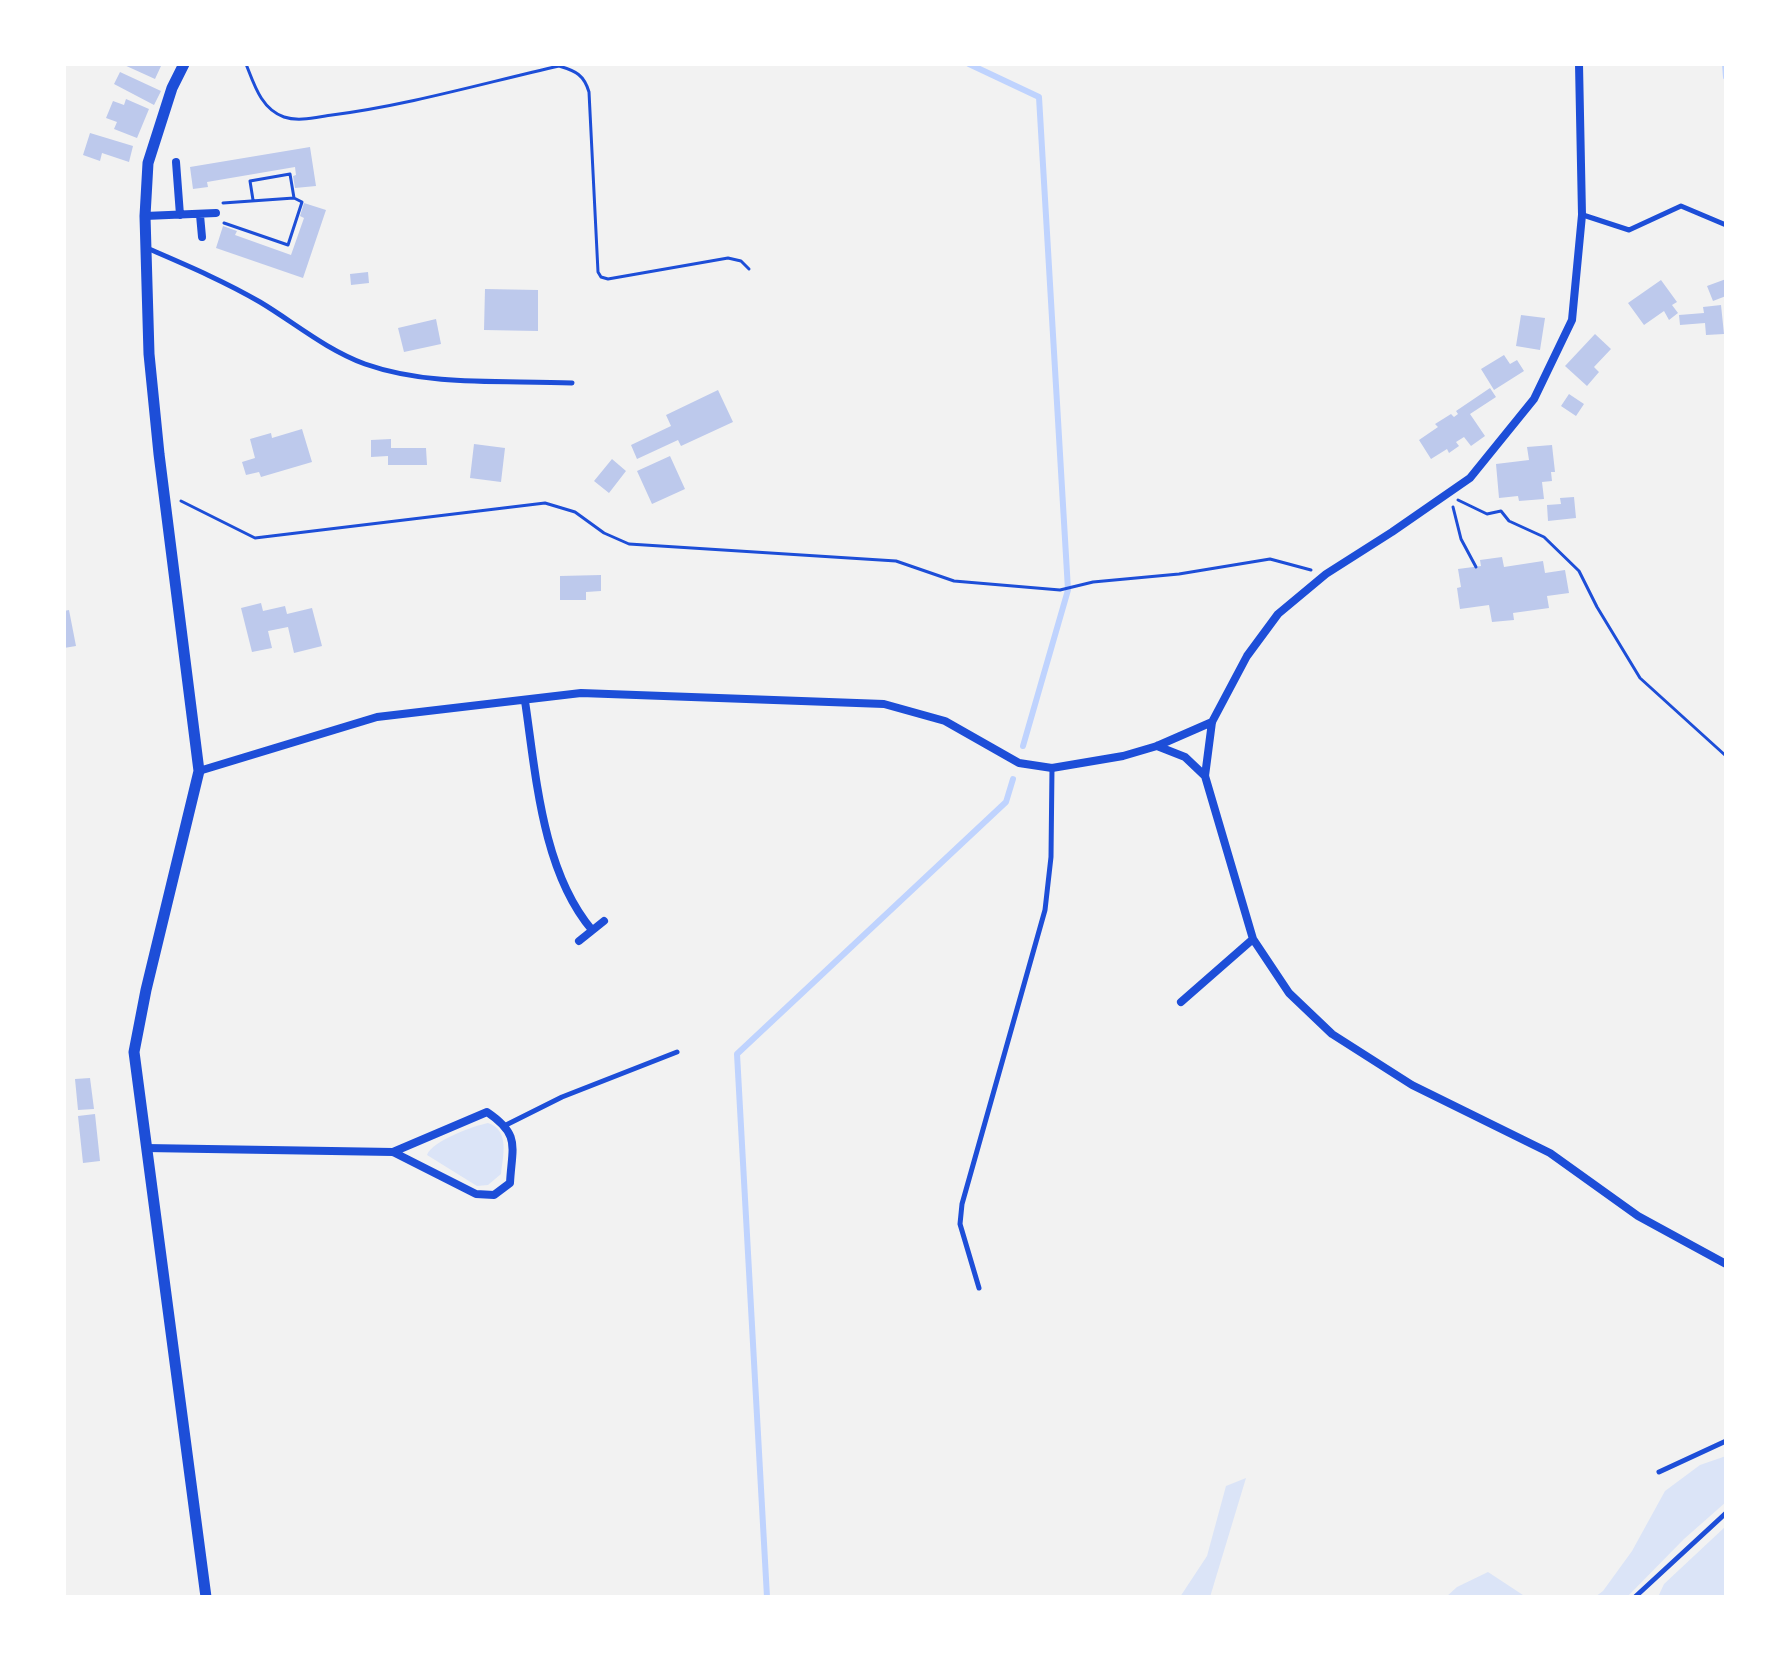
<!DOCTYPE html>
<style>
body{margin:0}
#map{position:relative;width:1790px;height:1661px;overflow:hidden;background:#f2f2f2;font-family:Ubuntu,sans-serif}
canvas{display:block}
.frame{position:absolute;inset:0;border:66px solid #fff;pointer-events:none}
</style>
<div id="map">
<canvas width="1790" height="1661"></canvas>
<div class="frame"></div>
</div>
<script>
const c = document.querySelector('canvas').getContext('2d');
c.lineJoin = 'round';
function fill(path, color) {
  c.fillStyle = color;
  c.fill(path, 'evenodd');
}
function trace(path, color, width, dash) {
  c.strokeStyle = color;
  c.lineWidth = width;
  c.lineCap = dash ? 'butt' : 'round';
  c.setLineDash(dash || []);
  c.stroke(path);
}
fill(new Path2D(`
 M488,1123c22,7 15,33 13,51l-13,11 -11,1 -50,-31c5,-14 46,-29 61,-32z
 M1726,1456v46l-42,37 -57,58h-32l8,-6 29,-40 33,-60 35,-26z
 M1246,1478l-36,119h-30l27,-41 19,-70z
 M1726,1526v71h-68l6,-13z
 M1488,1572l38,25h-80l11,-10z`), '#dbe4f7');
trace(new Path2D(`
 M969,64l70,33 29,493 -45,156
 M1725,64l1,13
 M767,1597l-30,-543 269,-252 7,-23`), '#bfd3fe', 6);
fill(new Path2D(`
 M122,64h35l4,2 -6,13z
 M120,72l41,19 -7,14 -40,-21z
 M126,99l23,10 -12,29 -23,-9 3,-7 -11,-4 7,-17 11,4z
 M90,133l43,13 -4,16 -27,-9 -2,8 -17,-6z
 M310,147l6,39 -21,2 -2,-12 3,-1 -1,-8 -88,15 1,5 -15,2 -3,-22z
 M304,203l22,7 -23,68 -87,-30 7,-22 14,5 -2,4 56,20 13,-37 -4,-2z
 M368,272l1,11 -18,2 -1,-11z
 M1726,279v17l-13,5 -6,-15z
 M1661,280l16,22 -5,3 6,8 -9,7 -5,-9 -20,14 -16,-22z
 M485,289l53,1v41l-54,-1z
 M1721,305l3,29 -18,1 -1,-12 -25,2 -1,-10 25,-2 -1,-6z
 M1521,315l24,3 -5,32 -24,-4z
 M436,319l5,25 -37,8 -6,-24z
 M1595,334l16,15 -17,18 5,5 -12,14 -22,-20z
 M1504,355l6,9 7,-4 7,11 -30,19 -13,-21z
 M1490,388l6,9 -26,17 15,22 -14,10 -7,-9 -8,5 3,4 -10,7 -2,-4 -16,10 -12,-19 19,-13 -3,-3 16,-10 3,3 4,-3 -2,-3z
 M718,390l15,32 -52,24 -3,-6 -41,19 -6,-14 40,-19 -5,-11z
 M1569,394l15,10 -8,12 -15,-10z
 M302,429l10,33 -51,15 -2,-5 -13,3 -4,-13 13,-4 -5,-19 21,-6 1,5z
 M391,439v9h35l1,17h-39v-9l-17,1v-17z
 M474,444l31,4 -4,34 -31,-4z
 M1552,445l3,27h-4l1,9 -10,1 2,17 -25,2 -1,-5 -19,2 -3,-34 33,-4 -2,-13z
 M670,456l15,33 -33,15 -15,-33z
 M612,459l14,12 -17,22 -15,-12z
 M1574,497l2,21 -28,3 -1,-16 14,-1 -1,-6z
 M1502,557l2,10 39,-6 2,12 20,-3 4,23 -22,3 2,12 -36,5 1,7 -22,2 -3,-17 -29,4 -3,-21 4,-1 -3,-18 23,-3 -1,-6z
 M601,575v16l-15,1v8h-26v-24z
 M261,603l2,8 22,-5 2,8 25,-6 10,38 -28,7 -6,-26 -20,4 4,17 -20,4 -11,-44z
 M69,610l7,36 -12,2v-37z
 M90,1078l4,31 -16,1 -3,-31z
 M95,1114l5,47 -17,2 -5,-47z`), '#bdc9ec');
trace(new Path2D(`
 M246,64c8,20 15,45 38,53 15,5 33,0 48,-2 77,-10 152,-32 227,-49 17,5 25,9 30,26l9,180 3,5 7,2 120,-21 13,3 8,8
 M253,200l-3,-19 40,-7 4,24
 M223,203l71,-5 8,4 -14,43 -64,-22
 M1458,500l29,14 14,-3 8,10 35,16 35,34 18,36 43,71 86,78
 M181,501l74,37 290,-35 30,9 29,21 25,11 267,17 58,20 106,9 33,-8 86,-8 91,-15 41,11
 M1453,507l8,32 15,28`), '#1d4ed8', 3);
trace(new Path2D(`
 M1583,215l46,15 52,-24 45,19
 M149,249c37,16 75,32 111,53 35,21 65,47 105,62 65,23 140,16 207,19
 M506,1125l56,-28 115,-45
 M979,1288l-19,-64 2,-20 83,-294 6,-53 1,-89
 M1659,1472l67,-31
 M1635,1597l91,-84`), '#1d4ed8', 5);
trace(new Path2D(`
 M1579,64l3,151 -10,105 -38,79 -64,79 -78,54 -66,42 -48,40 -31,42 -35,66 -7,54 48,163 36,54 43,41 80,51 138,68 88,63 88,48
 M176,162l4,53
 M200,215l2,22
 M145,216l71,-3
 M525,701c11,74 17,170 67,229
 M1157,746l28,11 20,19
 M199,771l178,-54 204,-24 303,11 61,17 74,42 33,5 71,-12 34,-10 55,-24
 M579,941l25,-20
 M1181,1002l72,-63
 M146,1148l247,4 83,42 18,1 16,-12c2,-37 11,-48 -23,-71l-94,40`), '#1d4ed8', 8);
trace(new Path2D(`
 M184,64l-12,24 -24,75 -3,53 4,138 10,100 40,317 -53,219 -12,62 72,545`), '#1d4ed8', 11);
</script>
